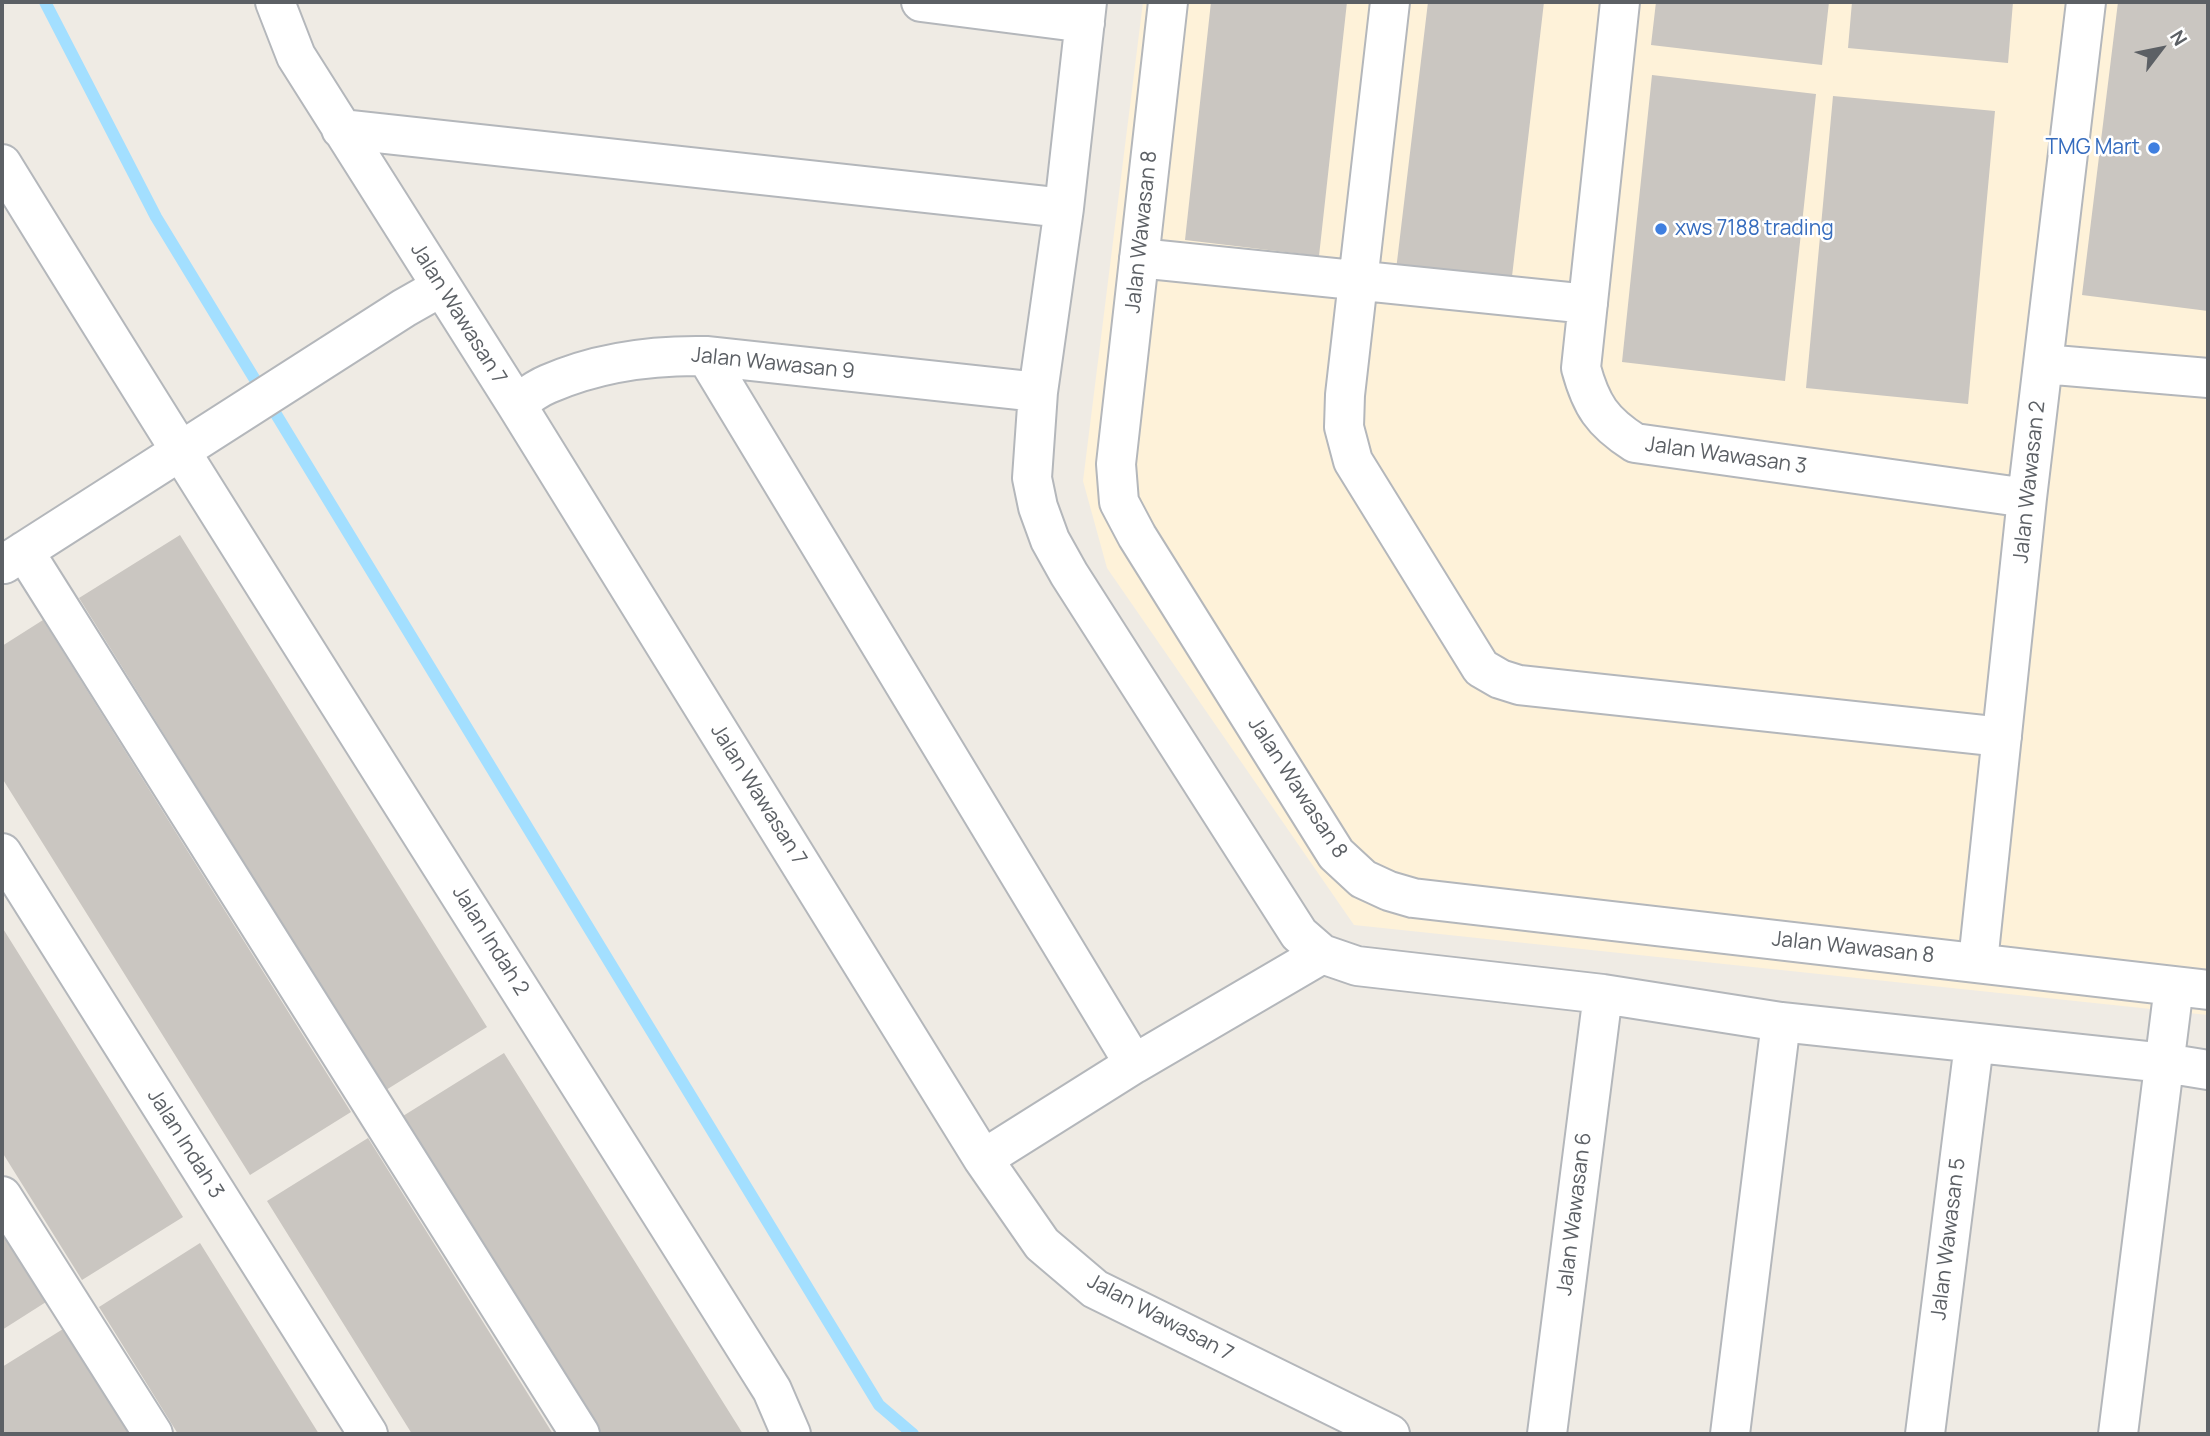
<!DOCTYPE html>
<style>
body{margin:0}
#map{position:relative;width:2210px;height:1436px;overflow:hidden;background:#efebe4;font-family:Manrope,sans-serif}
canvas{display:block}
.frame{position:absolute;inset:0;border:4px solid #5c6065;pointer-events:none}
.north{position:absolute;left:2126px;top:14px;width:70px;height:70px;-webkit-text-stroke:5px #fff;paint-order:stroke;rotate:58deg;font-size:19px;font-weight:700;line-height:28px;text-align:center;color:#5c6065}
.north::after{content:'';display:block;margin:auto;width:24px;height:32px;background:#5c6065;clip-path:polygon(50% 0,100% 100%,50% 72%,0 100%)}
</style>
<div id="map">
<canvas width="2210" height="1436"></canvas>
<div class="frame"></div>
<div class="north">N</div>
</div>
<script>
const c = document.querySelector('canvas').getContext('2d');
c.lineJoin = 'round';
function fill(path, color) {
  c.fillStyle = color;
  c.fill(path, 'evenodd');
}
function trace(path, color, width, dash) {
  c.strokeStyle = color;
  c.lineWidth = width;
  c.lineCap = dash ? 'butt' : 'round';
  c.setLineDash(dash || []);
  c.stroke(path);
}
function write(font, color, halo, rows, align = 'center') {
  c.font = font + ' Manrope,sans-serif';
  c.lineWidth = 5;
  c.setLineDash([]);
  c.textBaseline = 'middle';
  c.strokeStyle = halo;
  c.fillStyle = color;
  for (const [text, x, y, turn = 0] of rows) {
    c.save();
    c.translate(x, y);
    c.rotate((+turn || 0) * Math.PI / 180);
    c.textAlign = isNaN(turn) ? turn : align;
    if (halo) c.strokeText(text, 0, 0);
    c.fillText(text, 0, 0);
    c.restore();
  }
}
fill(new Path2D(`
 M1143,2h1065v1013l-854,-90 -247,-357 -24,-87z`), '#fef2d9');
trace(new Path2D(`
 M45,2l111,215 723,1188 34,29`), '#a3dfff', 12);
fill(new Path2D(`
 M1211,2h136l-28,254 -134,-16z
 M1428,2h116l-33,283 -115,-15z
 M1656,2h173l-7,63 -171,-20z
 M1852,2h161l-5,61 -160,-15z
 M2118,2h90v309l-126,-16z
 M1652,75l164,19 -31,287 -163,-19z
 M1833,96l162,15 -27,293 -162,-16z
 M180,535l307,492 -101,63 -307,-492z
 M43,620l308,492 -101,63 -248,-397v-132z
 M2,927l181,290 -101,63 -80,-128z
 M504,1053l239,381h-141l-199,-318z
 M368,1138l185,296h-141l-145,-233z
 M2,1231l44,71 -44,28z
 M200,1243l119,191h-141l-79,-127z
 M63,1329l66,105h-127v-67z`), '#cac6c1');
const minor = new Path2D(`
 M275,2l21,54 220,348 467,755 59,85 53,45 295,145
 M921,2l164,21
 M1087,2l-23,206 -26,184 -6,86 6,29 12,33 19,34 230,360 23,20 35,12 246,28 178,28 384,41 43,7
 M1168,2l-52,462 3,38 18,34 199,318 27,25 26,12 24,7 795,92
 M1390,2l-45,393 -1,32 9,34 128,207 19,11 19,6 483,52
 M1620,2l-39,366c10,37 21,54 54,75l392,55
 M341,129l723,79
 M2,164c253,411 514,817 770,1226l19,44
 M1139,258l449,46
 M706,356l428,708
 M2043,364l165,14
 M516,404c10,-7 20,-15 32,-20 50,-22 104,-29 158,-28l332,36
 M24,551l556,883
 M4,564l400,-256 37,-21
 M2,853l366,581
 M1978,962l49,-464 59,-496
 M983,1159l151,-95 188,-110
 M2,1196l151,238
 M1547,1434l56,-440
 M1730,1434l51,-412
 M1925,1434l49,-390
 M2118,1434l56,-448`);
trace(minor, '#b4b7bb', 42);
trace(minor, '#fff', 38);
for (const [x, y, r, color] of [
 [2154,148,7,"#3f7fe0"],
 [1661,229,7,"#3f7fe0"]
]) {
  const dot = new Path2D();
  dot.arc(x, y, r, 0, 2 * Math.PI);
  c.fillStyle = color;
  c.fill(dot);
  trace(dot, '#fff', 2.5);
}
write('21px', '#366cbe', '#fff', [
 ["TMG Mart",2140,148],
 ["xws 7188 trading",1675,229,"left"]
], 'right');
write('21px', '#5c6065', '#fff', [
 ["Jalan Wawasan 8",1142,232,-84],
 ["Jalan Wawasan 7",458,314,58],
 ["Jalan Wawasan 9",773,364,6],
 ["Jalan Wawasan 3",1726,456,8],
 ["Jalan Wawasan 2",2030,482,-84],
 ["Jalan Wawasan 8",1297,788,57],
 ["Jalan Wawasan 7",758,795,58],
 ["Jalan Indah 2",490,941,58],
 ["Jalan Wawasan 8",1853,948,6],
 ["Jalan Indah 3",185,1144,58],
 ["Jalan Wawasan 6",1575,1214,-83],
 ["Jalan Wawasan 5",1949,1239,-83],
 ["Jalan Wawasan 7",1160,1318,28]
]);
</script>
